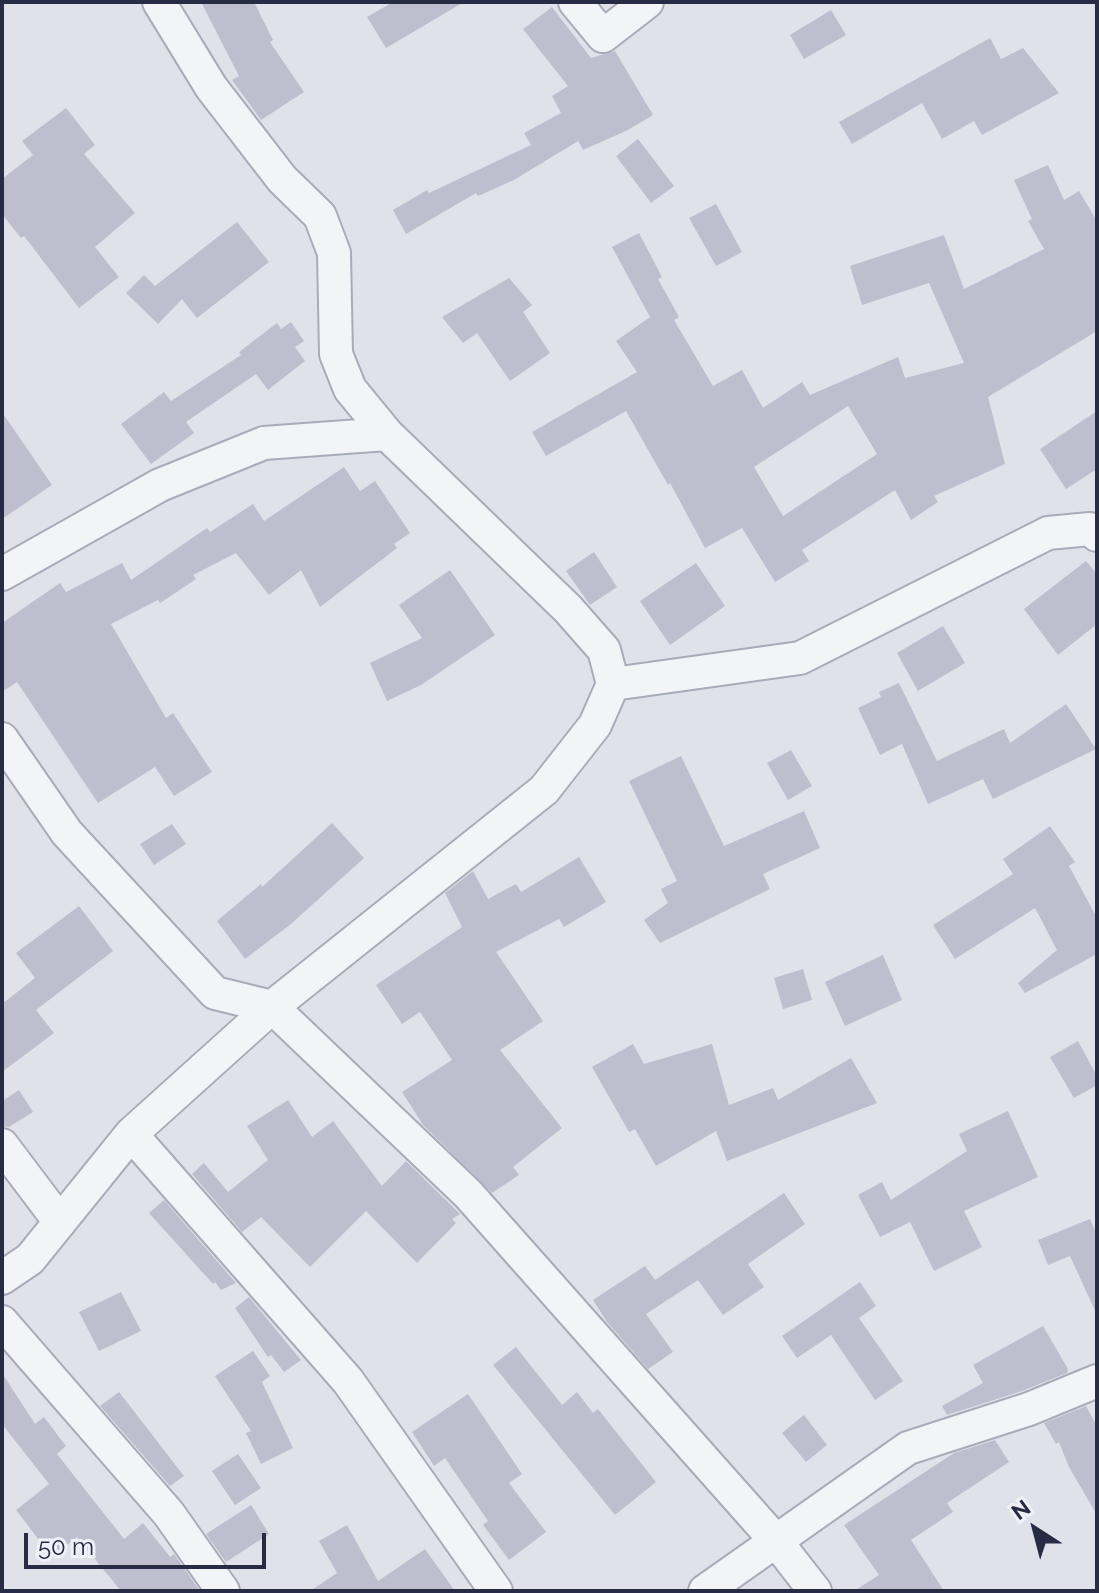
<!DOCTYPE html>
<style>
body{margin:0}
#map{position:relative;width:1099px;height:1593px;overflow:hidden;background:#e0e2ea;font-family:Raleway,sans-serif}
canvas{display:block}
.frame{position:absolute;inset:0;border:4px solid #272b43;pointer-events:none}
.north{position:absolute;left:995px;top:1489px;width:80px;height:80px;-webkit-text-stroke:6px #f0f1f8;paint-order:stroke;rotate:324deg;font-size:22px;font-weight:700;line-height:32px;text-align:center;color:#272b43}
.north::after{content:'';display:block;margin:auto;width:28px;height:36px;background:#272b43;clip-path:polygon(50% 0,100% 100%,50% 72%,0 100%)}
.scale{position:absolute;left:24px;top:1533px;width:242px;height:36px;box-sizing:border-box;border:4px solid #272b43;border-top:0;padding-left:10px;font-size:24px;line-height:28px;white-space:nowrap;color:#272b43;-webkit-text-stroke:6px #f0f1f8;paint-order:stroke}
</style>
<div id="map">
<canvas width="1099" height="1593"></canvas>
<div class="frame"></div>
<div class="north">N</div>
<div class="scale">50 m</div>
</div>
<script>
const c = document.querySelector('canvas').getContext('2d');
c.lineJoin = 'round';
function fill(path, color) {
  c.fillStyle = color;
  c.fill(path, 'evenodd');
}
function trace(path, color, width, dash) {
  c.strokeStyle = color;
  c.lineWidth = width;
  c.lineCap = dash ? 'butt' : 'round';
  c.setLineDash(dash || []);
  c.stroke(path);
}
fill(new Path2D(`
 M201,2h53l19,38 -3,2 34,50 -43,28 -29,-40 7,-4z
 M393,2h71l-78,46 -19,-31z
 M552,7l39,51 24,-7 38,64 -25,15 -45,20 -5,-9 -64,39 -36,16 -2,-3 -70,41 -13,-24 34,-20 2,3 102,-48 -7,-12 37,-20 -9,-17 16,-10 -45,-57z
 M831,10l15,25 -42,24 -14,-24z
 M990,38l11,21 22,-11 36,45 -77,42 -8,-14 -32,18 -20,-36 -70,41 -13,-22z
 M66,108l29,37 -11,9 51,59 -40,34 24,30 -40,31 -55,-72 -3,2 -19,-24v-35l31,-24 -11,-14z
 M638,139l36,47 -23,17 -35,-47z
 M1048,165l16,35 15,-9 18,30v110l-109,66 17,67 -71,32 4,6 -27,18 -16,-30 -93,60 7,11 -34,21 -33,-54 -37,20 -35,-65 -2,2 -42,-74 -80,45 -14,-24 105,-60 -21,-31 34,-24 -38,-70 27,-14 23,44 -4,2 21,38 -5,3 39,66 29,-16 21,38 39,-26 8,13 88,-38 7,21 59,-15 -35,-80 -67,22 -12,-39 94,-31 20,54 80,-40 -16,-28 4,-2 -18,-39zM848,406l29,48 -94,62 -29,-49z
 M716,204l26,48 -26,14 -27,-48z
 M237,222l32,40 -72,56 -15,-19 -24,25 -32,-31 18,-18 11,11z
 M509,278l23,27 -9,7 27,41 -40,28 -33,-48 -14,10 -21,-26z
 M291,322l13,19 -9,6 10,14 -37,29 -12,-16 -70,48 8,11 -43,31 -30,-40 43,-32 7,9 70,-46 -2,-3 38,-29 4,6z
 M1097,411v58l-31,20 -26,-40z
 M2,412l50,73 -50,34z
 M344,467l16,24 15,-10 35,52 -16,11 3,4 -77,59 -19,-37 -32,25 -33,-42 -43,22 3,4 -36,24 -2,-3 -47,24 55,94 7,-5 39,59 -38,24 -19,-29 -57,36 -81,-121 -15,10v-69l58,-40 6,9 56,-29 9,17 76,-52 3,4 43,-28 11,17z
 M594,552l23,35 -27,18 -24,-34z
 M1086,561l11,13v50l-39,31 -34,-46z
 M696,563l29,43 -55,39 -30,-44z
 M450,570l45,65 -74,50 -34,16 -17,-38 52,-25 -23,-33z
 M943,626l22,37 -47,28 -21,-38z
 M899,683l38,78 67,-32 6,14 56,-39 30,45 -103,50 -10,-20 -55,25 -26,-60 -22,11 -22,-47 23,-11 -2,-5z
 M791,750l21,36 -24,14 -21,-37z
 M681,756l43,90 80,-35 16,37 -57,26 7,15 -110,54 -16,-23 24,-17 -7,-14 16,-8 -48,-100z
 M332,823l32,35 -73,66 -46,35 -28,-38 44,-37 1,3z
 M172,824l14,20 -32,21 -14,-21z
 M1050,826l25,36 -6,4 28,52v36l-72,39 -7,-10 39,-33 -22,-42 -80,51 -22,-34 80,-51 -10,-15z
 M579,857l27,45 -42,25 -5,-8 -63,33 47,69 -43,29 62,78 -49,39 6,8 -27,18 -69,-68 -21,-33 50,-32 -32,-48 -18,12 -26,-39 86,-58 -17,-34 28,-22 15,28 28,-15 5,8z
 M79,906l34,45 -77,59 18,23 -52,39v-68l33,-26 -19,-25z
 M883,955l19,45 -57,26 -20,-44z
 M803,969l9,31 -29,9 -9,-31z
 M1078,1041l19,35v9l-23,13 -24,-41z
 M633,1044l11,20 68,-20 17,61 44,-17 5,12 73,-42 26,45 -150,58 -11,-30 -60,35 -21,-37 -6,3 -37,-65z
 M19,1090l14,22 -24,15 -7,-1v-25z
 M288,1100l24,37 21,-16 49,65 24,-25 54,53 -8,5 4,4 -39,40 -51,-52 -56,56 -49,-50 -19,15 -50,-58 12,-11 24,29 40,-32 -21,-34z
 M1008,1111l30,66 -74,34 18,36 -48,24 -24,-49 -30,15 -22,-42 24,-13 9,18 76,-49 -8,-17z
 M784,1193l21,31 -57,40 16,23 -41,28 -25,-35 -52,34 27,38 -25,17 -41,-47 -14,-22 52,-34 10,14z
 M164,1200l72,83 -15,7 -6,-8 -2,2 -64,-71z
 M1090,1219l7,16v80l-27,-59 -22,9 -10,-25z
 M860,1282l16,24 -17,12 44,63 -28,19 -44,-65 -34,23 -15,-22z
 M121,1292l20,39 -42,20 -20,-39z
 M249,1297l52,63 -17,12 -13,-17 -3,2 -33,-49z
 M1043,1326l25,43 -1,4 -45,18 -75,24 -5,-9 41,-23 -10,-18z
 M516,1347l46,58 15,-13 16,21 5,-4 58,73 -41,33 -122,-150z
 M253,1351l17,25 -8,6 31,66 -32,16 -15,-31 5,-2 -36,-55z
 M2,1373l33,51 9,-7 22,29 -9,8 67,85 19,-16 27,34 4,-3 26,37h-79l-44,-54 -25,20 -36,-47 33,-26 -47,-60z
 M119,1392l65,84 -14,10 -70,-80z
 M468,1394l54,80 -13,9 37,49 -37,28 -26,-35 5,-4 -43,-63 -11,8 -22,-34z
 M1086,1406l11,20v89l-28,-48 -10,-25 -3,2 -12,-21z
 M804,1415l23,30 -21,17 -24,-29z
 M995,1440l14,22 -62,41 6,9 -42,28 33,51h-90l25,-16 -35,-50 110,-72z
 M238,1454l23,34 -26,17 -23,-34z
 M251,1505l18,29 -43,28 -20,-28z
 M347,1525l31,56 47,-32 30,42h-145l27,-18 -18,-32z`), '#bdbfce');
const minor = new Path2D(`
 M575,2l28,34 44,-34
 M2,574l158,-89 104,-42 123,-9
 M613,684l187,-26 248,-125 42,-4 7,6
 M2,739l65,94 148,160 57,14 196,187 308,347 39,50
 M131,1134l217,247 148,210
 M2,1145l58,77
 M2,1278l28,-19 101,-125 141,-127 272,-217 51,-65 18,-41 -9,-34 -36,-41 -181,-175 -37,-45 -14,-35 -2,-101 -14,-37 -38,-37 -71,-92 -52,-85
 M2,1322l167,192 54,77
 M705,1591l203,-143 121,-39 68,-28`);
trace(minor, '#a8abb8', 36);
trace(minor, '#f3f4f8', 32);
</script>
